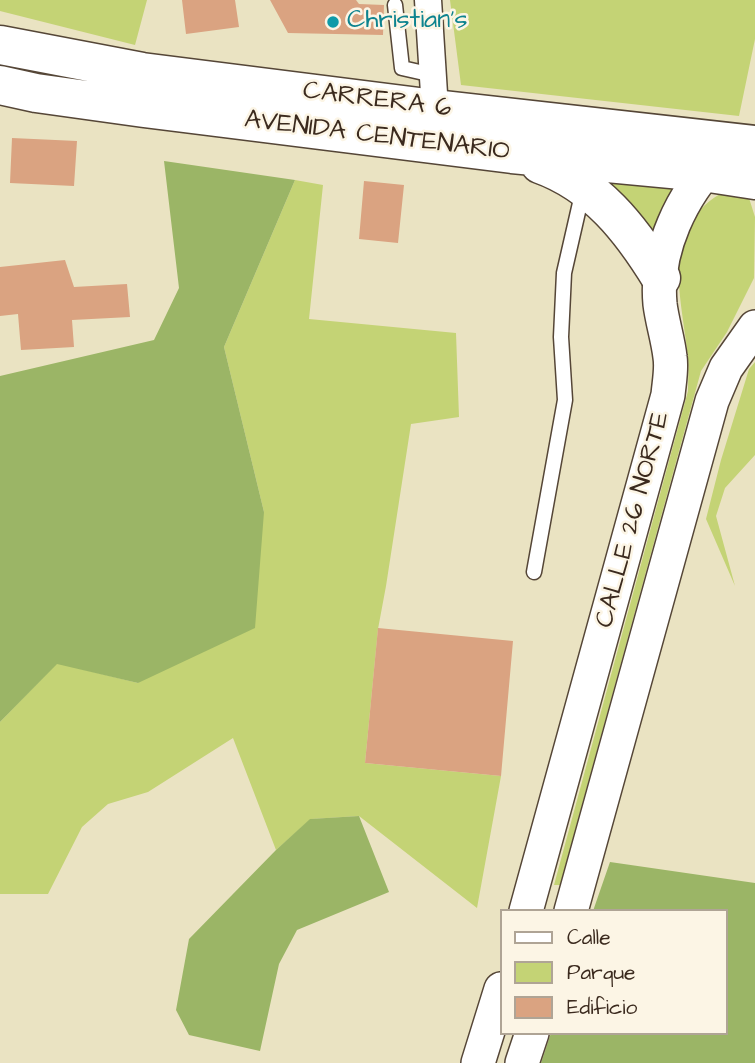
<!DOCTYPE html>
<style>
body{margin:0}
#map{position:relative;width:755px;height:1063px;overflow:hidden;background:#eae3c2;font-family:"Architects Daughter",sans-serif}
canvas{display:block}
.legend{position:absolute;left:500px;top:909px;width:228px;height:126px;box-sizing:border-box;background:#fcf5e5;border:2px solid #afa495;margin:0;padding:9px 12px;list-style:none;font-size:21px;color:#3b2a1e}
.legend li{display:flex;align-items:center;gap:14px;height:35px}
.legend b{width:35px;border:2px solid #afa495}
</style>
<div id="map">
<canvas width="755" height="1063"></canvas>
<ul class="legend">
<li><b style="height:9px;background:#fff"></b>Calle</li>
<li><b style="height:19px;background:#c4d375"></b>Parque</li>
<li><b style="height:19px;background:#daa381"></b>Edificio</li>
</ul>
</div>
<script>
const c = document.querySelector('canvas').getContext('2d');
c.lineJoin = 'round';
function fill(path, color) {
  c.fillStyle = color;
  c.fill(path, 'evenodd');
}
function trace(path, color, width, dash) {
  c.strokeStyle = color;
  c.lineWidth = width;
  c.lineCap = dash ? 'butt' : 'round';
  c.setLineDash(dash || []);
  c.stroke(path);
}
function write(font, color, halo, rows, align = 'center') {
  c.font = font + ' "Architects Daughter",sans-serif';
  c.lineWidth = 5;
  c.setLineDash([]);
  c.textBaseline = 'middle';
  c.strokeStyle = halo;
  c.fillStyle = color;
  for (const [text, x, y, turn = 0] of rows) {
    c.save();
    c.translate(x, y);
    c.rotate((+turn || 0) * Math.PI / 180);
    c.textAlign = isNaN(turn) ? turn : align;
    if (halo) c.strokeText(text, 0, 0);
    c.fillText(text, 0, 0);
    c.restore();
  }
}
fill(new Path2D(`
 M0,0h147l-12,45 -135,-34z
 M450,0h305v39l-16,77 -278,-31z
 M295,180l28,5 -14,134 147,14 3,84 -48,7 -25,162 -8,43 -13,134 136,13 -24,132 -118,-92 -48,3 -35,31 -43,-112 -85,54 -40,12 -26,23 -34,67h-48v-172l57,-59 81,20 126,-171 -40,-165z
 M606,182l73,7 -24,50z
 M720,194l29,4 6,19 -1,61 -27,54 -26,39 -141,514h-6l134,-494c0,-11 1,-22 0,-33 -5,-58 -30,-127 32,-164z
 M755,362v93l-30,33 -9,28 19,70 -29,-67 15,-59 28,-91z`), '#c4d375');
fill(new Path2D(`
 M164,161l131,19 -71,167 40,165 -9,116 -117,55 -81,-19 -57,58v-346l154,-36 25,-52z
 M359,816l30,76 -92,38 -18,34 -19,87 -71,-16 -13,-25 13,-71 87,-89 34,-31z
 M610,862l145,21v180h-214l10,-30h174v-122h-132z`), '#9bb566');
fill(new Path2D(`
 M182,0h53l4,27 -53,7z
 M270,0h86l3,4 25,1 -1,30 -95,-2z
 M12,138l65,3 -3,45 -64,-3z
 M364,181l40,4 -6,58 -39,-4z
 M65,260l9,27 53,-3 3,33 -58,3 2,27 -53,3 -3,-36 -18,2v-49z
 M378,628l135,13 -12,135 -136,-13z`), '#daa381');
const service = new Path2D(`
 M395,5l7,63 31,7
 M534,572l31,-172 -4,-63 3,-64 19,-83`);
const minor = new Path2D(`
 M428,0l7,109`);
const tertiary = new Path2D(`
 M526,911l142,-516c1,-12 4,-26 2,-38 -2,-18 -8,-36 -10,-53 -5,-54 22,-110 59,-147
 M571,911l141,-510 14,-33 29,-41
 M478,1063l23,-74
 M522,1063l10,-30`);
const secondary = new Path2D(`
 M0,45l142,27 293,37 320,36
 M0,85l36,8 108,15 368,46 191,18 52,8
 M540,164c56,20 91,65 121,114`);
trace(service, '#554637', 17);
trace(minor, '#554637', 29);
trace(tertiary, '#554637', 36);
trace(secondary, '#554637', 41);
trace(service, '#fff', 14);
trace(minor, '#fff', 26);
trace(tertiary, '#fff', 33);
trace(secondary, '#fff', 38);
for (const [x, y, r, color] of [
 [333,22,7,"#0f9aa8"]
]) {
  const dot = new Path2D();
  dot.arc(x, y, r, 0, 2 * Math.PI);
  c.fillStyle = color;
  c.fill(dot);
  trace(dot, '#fcf5e5', 2.5);
}
write('26px', '#0d838f', '#fcf5e5', [
 ["Christian's",347,22]
], 'left');
write('26px', '#3b2a1e', '#fcf5e5', [
 ["CARRERA 6",377,101,7],
 ["AVENIDA CENTENARIO",377,137,7],
 ["CALLE 26 NORTE",634,520,-75]
]);
</script>
